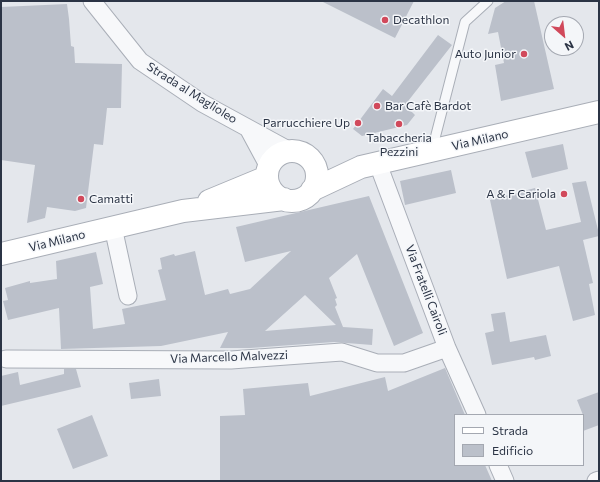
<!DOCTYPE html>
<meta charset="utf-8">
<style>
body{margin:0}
#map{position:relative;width:600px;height:482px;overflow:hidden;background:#e4e7ec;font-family:Commissioner,sans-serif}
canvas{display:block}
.frame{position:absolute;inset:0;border:2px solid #2b3445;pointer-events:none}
.legend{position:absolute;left:454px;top:414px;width:130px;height:52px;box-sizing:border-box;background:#f4f6f9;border:1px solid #a4a8b1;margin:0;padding:5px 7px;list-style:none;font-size:12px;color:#2b3445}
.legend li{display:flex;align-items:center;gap:8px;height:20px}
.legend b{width:20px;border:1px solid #a4a8b1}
.north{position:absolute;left:544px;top:16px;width:40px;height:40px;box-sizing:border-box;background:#f4f6f9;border:1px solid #a4a8b1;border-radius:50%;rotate:152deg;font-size:11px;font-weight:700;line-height:16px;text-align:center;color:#2b3445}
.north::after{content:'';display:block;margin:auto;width:14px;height:18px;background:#d1495b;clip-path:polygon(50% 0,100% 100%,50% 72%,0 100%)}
</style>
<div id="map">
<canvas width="600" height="482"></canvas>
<div class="frame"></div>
<ul class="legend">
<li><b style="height:5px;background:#fff"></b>Strada</li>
<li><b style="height:11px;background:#bbc0ca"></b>Edificio</li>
</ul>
<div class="north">N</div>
</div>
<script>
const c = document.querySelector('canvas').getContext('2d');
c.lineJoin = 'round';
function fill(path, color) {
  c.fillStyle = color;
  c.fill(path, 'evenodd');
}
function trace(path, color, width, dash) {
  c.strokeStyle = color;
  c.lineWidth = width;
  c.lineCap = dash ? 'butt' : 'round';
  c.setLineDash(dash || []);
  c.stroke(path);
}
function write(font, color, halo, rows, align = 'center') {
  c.font = font + ' Commissioner,sans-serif';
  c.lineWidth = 3;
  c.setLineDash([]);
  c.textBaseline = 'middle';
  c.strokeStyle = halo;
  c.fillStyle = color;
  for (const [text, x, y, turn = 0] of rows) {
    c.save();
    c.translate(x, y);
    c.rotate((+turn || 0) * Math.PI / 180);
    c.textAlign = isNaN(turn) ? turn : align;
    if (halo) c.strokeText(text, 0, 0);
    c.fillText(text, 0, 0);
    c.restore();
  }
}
fill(new Path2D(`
 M321,1h93l-19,37z
 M506,1h28l20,88 -53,12 -6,-36 9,-2 -6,-31 -10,2 7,-26z
 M67,4l2,15 2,27 3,1 1,16 47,1 -1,44h-14l-4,37 -9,-1 -8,64 -11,3 -28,-4 -2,11 -18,5 8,-58 -34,-5v-153z
 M438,35l14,10 -47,60 10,10 -8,10 -45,11 -9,-7 30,-40 9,7z
 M563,144l5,25 -36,9 -7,-26z
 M451,170l5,23 -51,12 -5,-24z
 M586,181l13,53v2l-16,4 10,43 -4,1 6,31 -22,6 -14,-55 -52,13 -17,-79 45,-12 11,42 35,-8 -9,-39z
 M369,196l54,137 -29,13 -37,-92 -28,24 8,20 -2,1 2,6 -2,2 8,20 30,2 -1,16 -38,-3 -84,6h-30l8,-16 -67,14 -100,3 -2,-41 -51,12 -5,-19 5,-1 -3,-12 25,-7v2l27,-4 -1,-18 40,-9 7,32 -13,3 3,42 32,-5 -3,-15 44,-9 -8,-30 4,-1 -2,-11 14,-4 1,2 20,-5 10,44 23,-6 2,5 20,-5 41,-38 -46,11 -9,-35zM305,295l31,30 -71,6z
 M505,312l5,30 36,-7 5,21 -16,4 -1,-3 -42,8 -7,-32 9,-2 -3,-17z
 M445,368l20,47h-10v50h30l7,16h-272v-65l25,-1 -2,-26 65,-6 2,13 75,-19 3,14z
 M64,369h12l5,18 -80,19v-30l17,-4 2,13 44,-11z
 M159,379l2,17 -30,3 -2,-16z
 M599,392v33l-16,6v-16l-6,-15z
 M92,415l16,41 -35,13 -16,-40z`), '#bbc0ca');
const lane = new Path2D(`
 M432,150l33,-128 23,-21`);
const street = new Path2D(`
 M92,1l48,60 62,42 88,48
 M248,128l21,39
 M378,164l69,184 30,67
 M113,227l15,69
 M6,359l225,1 111,-8 35,11h27l43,-15
 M498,465l7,16
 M596,481l3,-1`);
const secondary = new Path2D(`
 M267 176a25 25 0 1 1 50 0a25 25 0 1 1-50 0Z
 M312,190l49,-23 238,-55
 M209,201l58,-24
 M1,254l182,-43 101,-12`);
trace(lane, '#a9aeb7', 11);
trace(street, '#a9aeb7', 19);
trace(secondary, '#a9aeb7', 24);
trace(lane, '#f7f8fa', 9);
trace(street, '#f7f8fa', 17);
trace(secondary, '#fff', 22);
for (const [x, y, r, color] of [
 [385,20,4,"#d1495b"],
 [524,54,4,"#d1495b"],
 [377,106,4,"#d1495b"],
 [358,123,4,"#d1495b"],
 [399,124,4,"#d1495b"],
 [564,194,4,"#d1495b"],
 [81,199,4,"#d1495b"]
]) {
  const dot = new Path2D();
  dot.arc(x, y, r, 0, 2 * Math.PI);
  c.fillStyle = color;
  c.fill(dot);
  trace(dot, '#f4f6f9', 1.5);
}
write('12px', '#2b3445', '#f4f6f9', [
 ["Decathlon",393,20],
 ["Auto Junior",516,54,"right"],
 ["Bar Cafè Bardot",385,106],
 ["Parrucchiere Up",350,123,"right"],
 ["Tabaccheria",399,138,"center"],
 ["Pezzini",399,152,"center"],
 ["A & F Cariola",556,194,"right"],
 ["Camatti",89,199]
], 'left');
write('12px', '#2b3445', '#f4f6f9', [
 ["Strada al Maglioleo",192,93,32],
 ["Via Milano",480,140,-13],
 ["Via Milano",57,241,-14],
 ["Via Fratelli Cairoli",426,290,69],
 ["Via Marcello Malvezzi",229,357,-2]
]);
</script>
